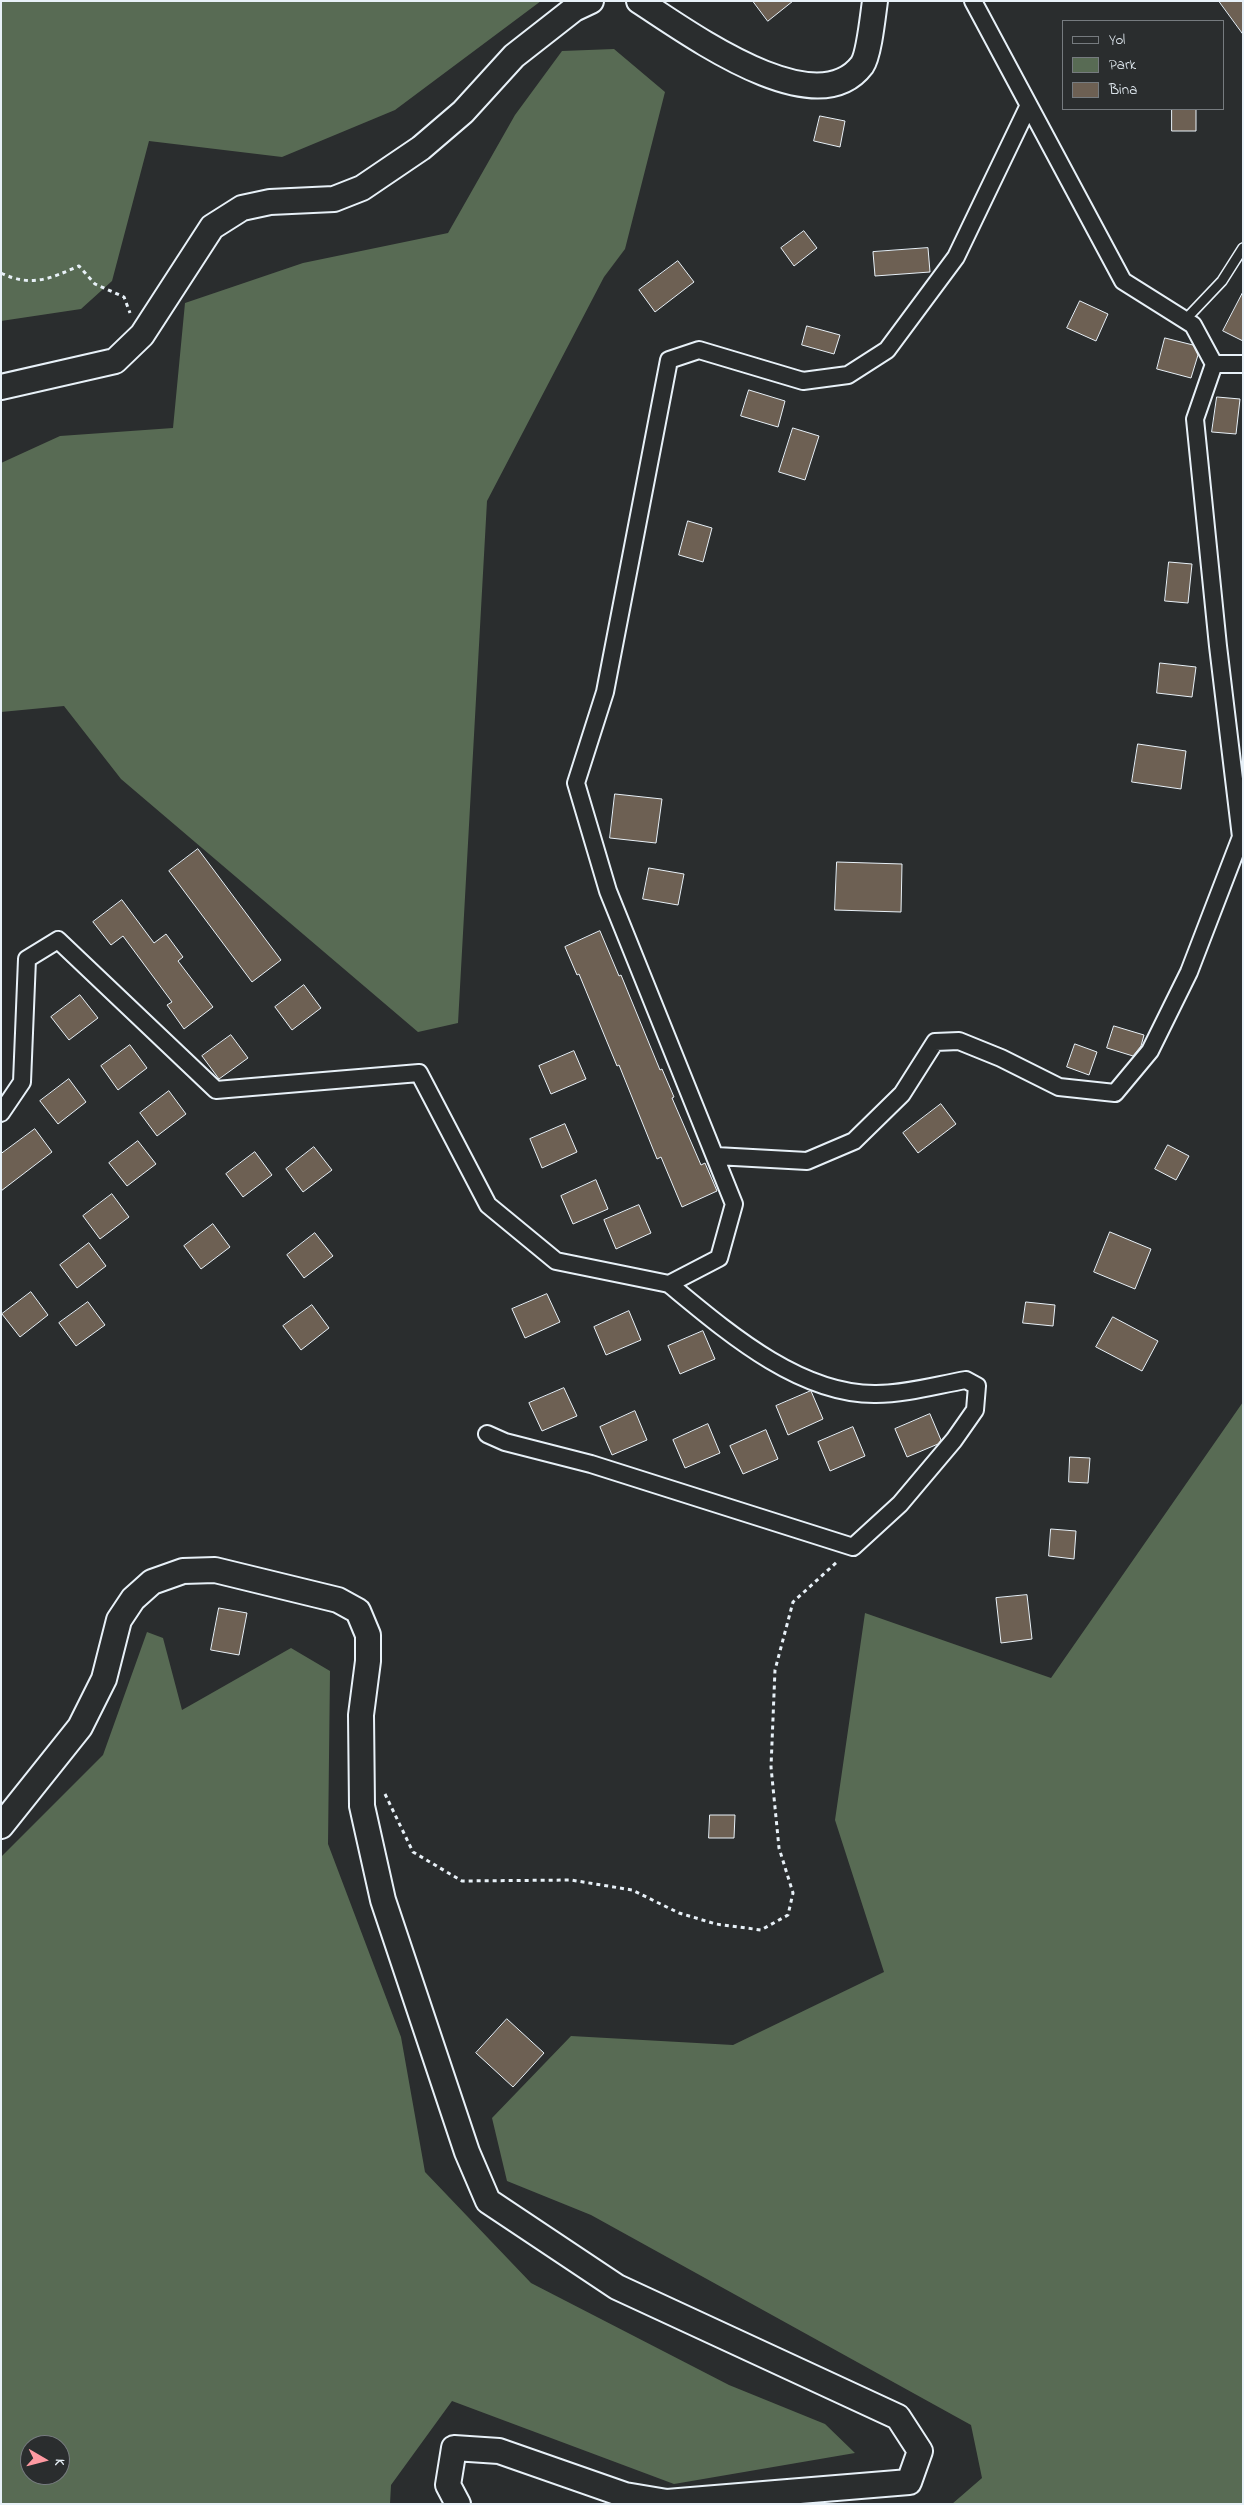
<!DOCTYPE html>
<style>
body{margin:0}
#map{position:relative;width:1244px;height:2505px;overflow:hidden;background:#2a2d2e;font-family:"Indie Flower",sans-serif}
canvas{display:block}
.frame{position:absolute;inset:0;border:2px solid #e8f1f8;pointer-events:none}
.legend{position:absolute;left:1062px;top:20px;width:162px;height:90px;box-sizing:border-box;background:#2a2d2e;border:1px solid #767b7f;margin:0;padding:6px 9px;list-style:none;font-size:15px;color:#e8f1f8}
.legend li{display:flex;align-items:center;gap:10px;height:25px}
.legend b{width:25px;border:1px solid #767b7f}
.north{position:absolute;left:20px;top:2435px;width:50px;height:50px;box-sizing:border-box;background:#2a2d2e;border:1px solid #767b7f;border-radius:50%;rotate:98deg;font-size:14px;font-weight:700;line-height:20px;text-align:center;color:#e8f1f8}
.north::after{content:'';display:block;margin:auto;width:18px;height:22px;background:#ff9aa2;clip-path:polygon(50% 0,100% 100%,50% 72%,0 100%)}
</style>
<div id="map">
<canvas width="1244" height="2505"></canvas>
<div class="frame"></div>
<ul class="legend">
<li><b style="height:6px;background:#2a2d2e"></b>Yol</li>
<li><b style="height:14px;background:#586b54"></b>Park</li>
<li><b style="height:14px;background:#6d6053"></b>Bina</li>
</ul>
<div class="north">K</div>
</div>
<script>
const c = document.querySelector('canvas').getContext('2d');
c.lineJoin = 'round';
function fill(path, color) {
  c.fillStyle = color;
  c.fill(path, 'evenodd');
}
function trace(path, color, width, dash) {
  c.strokeStyle = color;
  c.lineWidth = width;
  c.lineCap = dash ? 'butt' : 'round';
  c.setLineDash(dash || []);
  c.stroke(path);
}
fill(new Path2D(`
 M1,1h540l-146,109 -113,47 -133,-16 -37,140 -31,28 -80,12z
 M614,49l51,43 -40,157 -21,28 -117,224 -29,522 -40,9 -297,-253 -57,-73 -63,6v-249l59,-27 113,-8 12,-125 118,-40 145,-30 67,-118 47,-64z
 M1243,1402v1102h-291l30,-26 -11,-53 -380,-210 -84,-34 -15,-63 79,-82 162,9 151,-73 -49,-152 30,-207 186,65z
 M147,1632l16,6 19,72 109,-62 39,23 -2,173 73,193 24,135 106,111 198,102 96,39 30,29 -181,31 -222,-83 -61,84 -1,19h-389v-647l102,-102zM30,2445h30v30h-30z`), '#586b54');
const building = new Path2D(`
 M753,1h40l-25,20z
 M1219,1h24v33z
 M1172,109h24v22h-24z
 M820,116l25,5 -5,26 -26,-6z
 M804,231l13,17 -23,18 -13,-18z
 M928,248l2,24 -55,4 -2,-24z
 M678,261l16,21 -39,30 -16,-22z
 M1243,292v49l-20,-10z
 M1080,301l28,13 -12,27 -29,-13z
 M807,326l33,9 -6,19 -32,-9z
 M1165,338l28,7 5,10 -7,23 -34,-9z
 M749,390l36,11 -7,26 -37,-11z
 M1217,397l23,2 -4,35 -24,-2z
 M793,428l26,8 -14,44 -26,-8z
 M688,521l24,7 -9,34 -24,-7z
 M1169,562l23,2 -4,39 -23,-2z
 M1160,663l36,4 -4,30 -35,-4z
 M1138,744l48,7 -5,38 -49,-7z
 M615,794l47,5 -6,44 -46,-5z
 M198,849l83,111 -29,22 -83,-111z
 M837,862l65,2 -1,48 -66,-2z
 M649,868l35,6 -6,31 -35,-6z
 M122,900l32,43 12,-9 17,23 -5,4 35,46 -29,22 -17,-24 5,-3 -49,-66 -12,9 -18,-23z
 M600,931l19,45 2,-1 39,95 2,-1 12,28 -2,1 29,67 4,-2 12,28 -35,16 -21,-50 -4,2 -38,-94 -2,1 -38,-92 -2,1 -12,-28z
 M304,985l17,23 -29,22 -17,-23z
 M80,995l18,23 -29,22 -18,-23z
 M1114,1026l30,9 -3,11 -8,10 -26,-8z
 M231,1035l17,23 -29,21 -17,-23z
 M1075,1044l22,8 -8,23 -22,-8z
 M130,1045l17,23 -29,22 -17,-24z
 M574,1051l12,28 -35,15 -12,-28z
 M69,1079l17,23 -28,22 -18,-23z
 M169,1091l17,23 -29,22 -17,-23z
 M941,1104l15,20 -38,29 -15,-20z
 M565,1124l12,28 -35,16 -12,-29z
 M35,1129l17,23 -51,39v-37z
 M138,1141l18,23 -29,22 -18,-23z
 M1168,1145l21,11 -13,24 -21,-11z
 M314,1147l18,23 -29,22 -17,-23z
 M255,1152l17,23 -29,22 -17,-23z
 M596,1180l12,29 -35,15 -12,-28z
 M112,1194l17,23 -29,22 -17,-23z
 M639,1205l12,28 -35,16 -12,-29z
 M213,1224l17,23 -29,22 -17,-23z
 M1110,1232l41,17 -16,40 -41,-17z
 M315,1233l18,23 -29,22 -17,-23z
 M89,1243l17,23 -29,22 -17,-23z
 M31,1292l17,23 -28,22 -18,-23z
 M547,1294l13,28 -35,16 -13,-29z
 M88,1302l17,23 -29,21 -17,-23z
 M1026,1302l29,3 -2,21 -30,-3z
 M312,1305l17,23 -28,22 -18,-24z
 M629,1311l12,29 -35,15 -12,-28z
 M1113,1317l45,24 -16,30 -46,-24z
 M703,1331l12,28 -35,15 -12,-28z
 M564,1388l13,28 -35,15 -13,-28z
 M811,1391l12,28 -35,16 -12,-29z
 M635,1411l12,29 -35,15 -12,-28z
 M930,1414l11,26 -3,4 -31,13 -12,-28z
 M708,1424l12,29 -35,15 -12,-28z
 M853,1427l12,29 -35,15 -12,-29z
 M766,1430l12,29 -35,15 -13,-28z
 M1070,1457l20,1 -2,25 -19,-1z
 M1051,1529l25,2 -2,28 -25,-3z
 M1027,1595l5,44 -31,4 -5,-45z
 M219,1608l28,5 -8,42 -28,-5z
 M710,1815h25l-1,23h-25z
 M507,2019l37,34 -31,34 -37,-34z`);
fill(building, '#6d6053');
trace(building, '#e8f1f8', 1);
const lane = new Path2D(`
 M1185,320l37,-39 21,-33`);
const street = new Path2D(`
 M973,1l150,280 70,44 21,39h29
 M1,1113l21,-31 5,-123 31,-19 158,150 203,-17 69,132 68,56 113,23 50,-26 15,-54 -126,-313 -32,-108 29,-91 64,-332 30,-10 104,31 45,-6 39,-25 69,-93 72,-150
 M716,1156l91,5 47,-20 48,-47 33,-52 24,-1 42,17 58,29 56,6 35,-42 39,-79 52,-135 -23,-191 -23,-227 19,-55
 M487,1434l18,8 86,22 262,83 47,-43 54,-64 21,-30 2,-24 -11,-6c-29,5 -60,14 -90,14 -77,1 -150,-63 -207,-110`);
const secondary = new Path2D(`
 M639,1c47,30 176,126 223,64 7,-10 11,-50 13,-64
 M1,387l114,-26 27,-26 70,-108 30,-19 28,-6 64,-3 28,-11 59,-40 42,-36 51,-56 60,-47 17,-8
 M1,1826l79,-99 24,-48 15,-59 14,-21 19,-17 31,-11 32,-1 123,30 20,11 10,24v26l-7,54 1,91 21,94 84,252 21,49 129,86 281,130 22,34 -11,31 -242,20 -42,-7 -126,-44 -45,-3 -6,37 10,19`);
trace(lane, '#e8f1f8', 12);
trace(street, '#e8f1f8', 20);
trace(secondary, '#e8f1f8', 28);
trace(new Path2D(`
 M1,273c31,15 50,5 78,-7l16,18 29,13 6,16
 M385,1794l28,58 49,29 109,-1 61,10 47,23 37,11 45,6 27,-15 5,-22 -14,-45 -8,-81 4,-97 18,-68 45,-41`), '#e8f1f8', 3, [4, 4]);
trace(lane, '#2a2d2e', 9);
trace(street, '#2a2d2e', 16);
trace(secondary, '#2a2d2e', 24);
</script>
